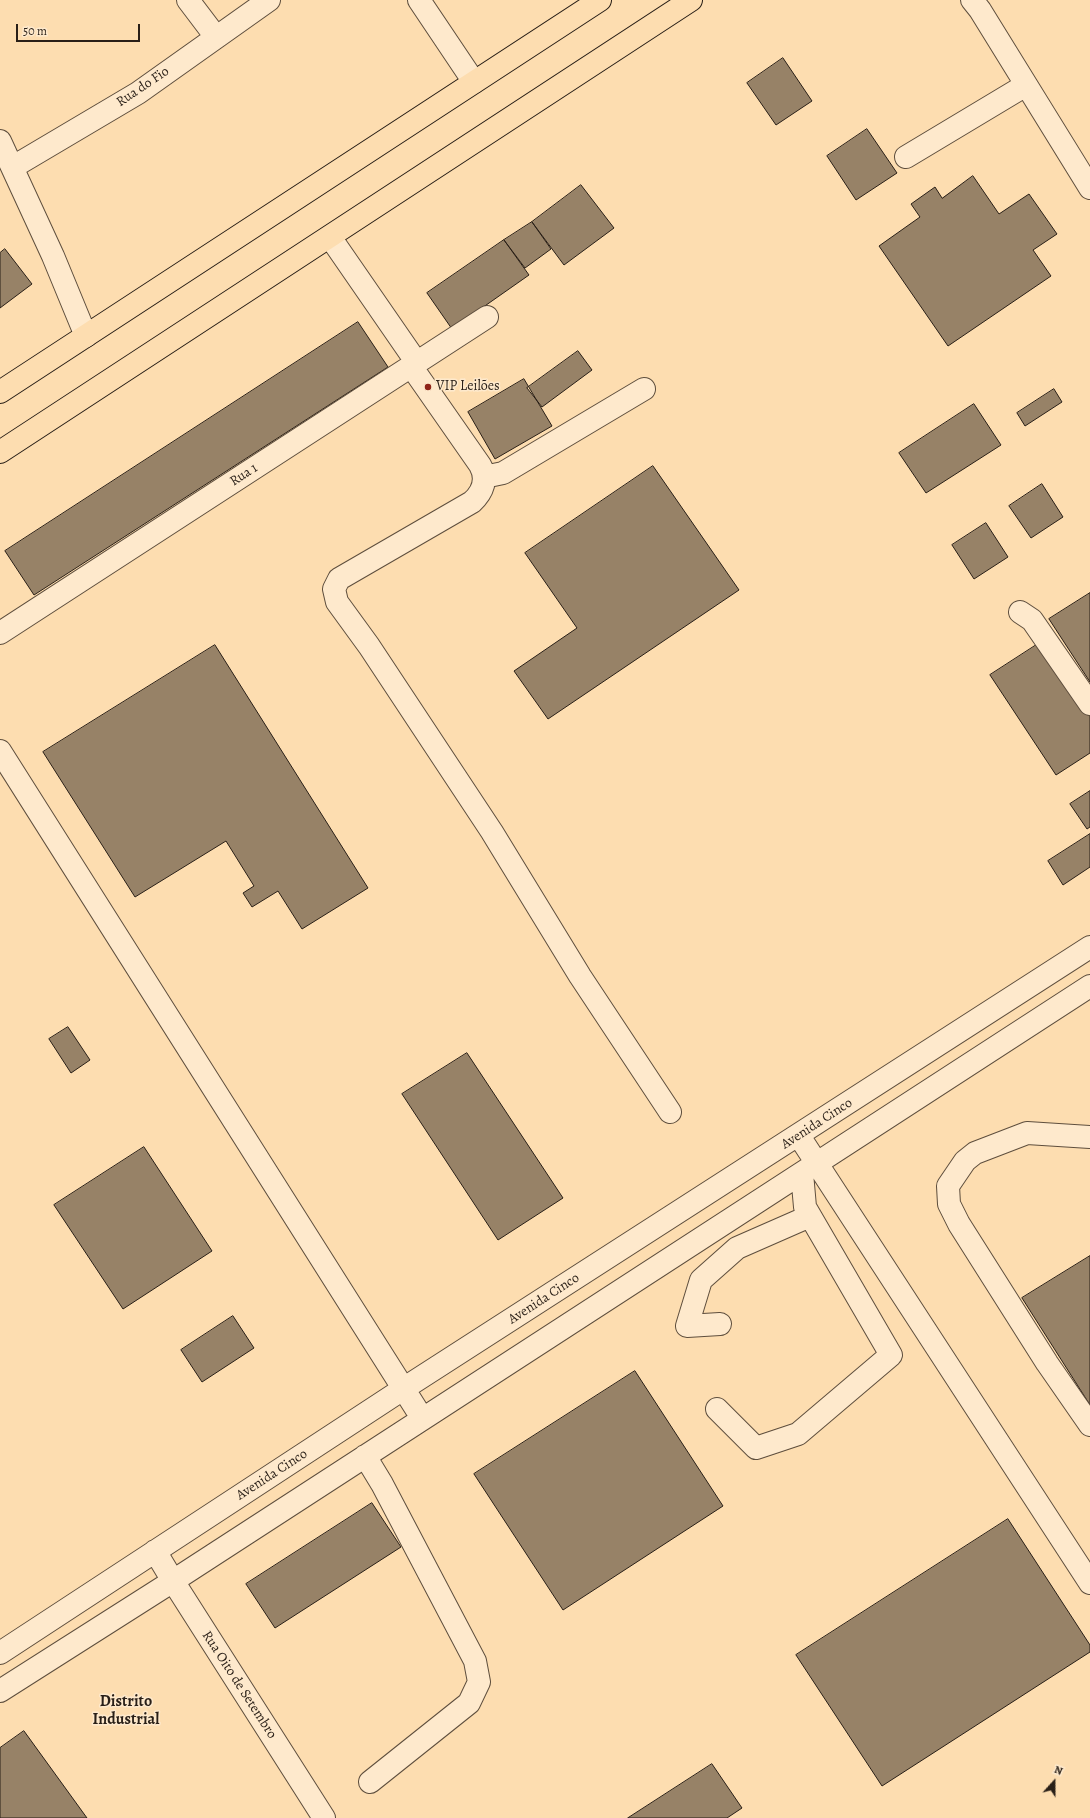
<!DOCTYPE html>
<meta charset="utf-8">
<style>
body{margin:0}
#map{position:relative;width:1090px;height:1818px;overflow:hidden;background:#fdddb0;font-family:Alegreya,serif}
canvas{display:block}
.north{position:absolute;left:1034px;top:1762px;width:40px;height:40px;-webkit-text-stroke:3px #fee9cc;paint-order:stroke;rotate:21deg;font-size:11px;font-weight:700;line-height:16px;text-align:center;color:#291f17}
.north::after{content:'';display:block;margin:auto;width:14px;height:18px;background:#291f17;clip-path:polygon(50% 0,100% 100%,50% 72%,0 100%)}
.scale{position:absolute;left:16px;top:24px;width:124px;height:18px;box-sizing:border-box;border:2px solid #291f17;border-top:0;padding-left:5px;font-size:12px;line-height:14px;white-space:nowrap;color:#291f17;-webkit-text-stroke:3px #fee9cc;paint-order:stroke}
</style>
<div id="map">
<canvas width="1090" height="1818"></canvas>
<div class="north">N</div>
<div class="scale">50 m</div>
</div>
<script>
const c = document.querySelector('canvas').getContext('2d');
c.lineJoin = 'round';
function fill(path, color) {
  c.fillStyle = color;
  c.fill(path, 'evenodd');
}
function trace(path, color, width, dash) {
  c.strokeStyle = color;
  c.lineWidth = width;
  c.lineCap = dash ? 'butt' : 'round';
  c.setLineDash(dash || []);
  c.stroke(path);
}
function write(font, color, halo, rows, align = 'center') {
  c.font = font + ' Alegreya,serif';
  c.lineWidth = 3;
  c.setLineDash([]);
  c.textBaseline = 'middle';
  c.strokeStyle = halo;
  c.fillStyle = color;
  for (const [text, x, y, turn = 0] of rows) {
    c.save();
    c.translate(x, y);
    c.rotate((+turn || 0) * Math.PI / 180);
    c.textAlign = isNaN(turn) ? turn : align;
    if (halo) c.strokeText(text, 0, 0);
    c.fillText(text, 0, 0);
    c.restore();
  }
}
const building = new Path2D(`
 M783,58l29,43 -36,24 -29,-42z
 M867,129l30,44 -41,27 -29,-44z
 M973,176l26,38 30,-20 28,40 -24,16 18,26 -103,70 -69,-100 41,-29 -9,-13 24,-17 7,11z
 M581,185l33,43 -50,37 -32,-43z
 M532,222l19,27 -26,19 -21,-28z
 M504,240l25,35 -77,54 -25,-36z
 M5,249l27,35 -32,24v-55z
 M358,322l30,45 -354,228 -29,-44z
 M578,351l14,19 -50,37 -15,-19z
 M524,379l28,47 -57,33 -27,-47z
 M1054,389l8,13 -37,24 -8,-13z
 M974,404l27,41 -75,48 -27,-40z
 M653,466l86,124 -191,129 -34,-48 63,-43 -52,-75z
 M1042,484l21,33 -32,21 -22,-32z
 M986,523l22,34 -34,22 -22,-34z
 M1090,593v89l-41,-63z
 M1041,642l49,74v37l-34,22 -66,-100z
 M215,645l153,243 -66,41 -24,-38 -26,16 -9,-14 11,-7 -28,-45 -91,56 -92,-145z
 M1090,791v36l-3,2 -17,-25z
 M1090,834v33l-27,18 -15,-24z
 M68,1027l22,33 -19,13 -22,-34z
 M467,1053l96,145 -65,42 -96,-146z
 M144,1147l68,104 -89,58 -69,-104z
 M1090,1256v149l-68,-107z
 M233,1316l21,32 -52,34 -21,-32z
 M635,1371l88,135 -160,104 -89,-136z
 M372,1503l29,44 -126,81 -29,-44z
 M1008,1519l82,126v7l-208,134 -86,-131z
 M24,1731l63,87h-87v-70z
 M712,1764l30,44 -15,10h-99z`);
fill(building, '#978267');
trace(building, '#291f17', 1);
const minor = new Path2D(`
 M188,0l28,37
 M419,0l55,82
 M972,0l8,10 110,178
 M0,141l53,115 33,80
 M906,157l120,-72
 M13,167l125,-74 131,-93
 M330,237l87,126
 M411,366l69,99c8,14 3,27 -8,37l-133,77 -5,10 3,13 32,44 123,186 88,144 90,136
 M484,477l19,-4 141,-84
 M1020,612l12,8 58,84
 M0,633l487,-316
 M0,751l422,667
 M799,1136l291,447
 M1090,1137l-63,-4 -52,20 -10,8 -17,25 1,18 10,20 88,139 43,62
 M720,1324l-33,2 14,-46 36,-32 73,-32
 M717,1409l39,39 42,-14 93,-79 -86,-148 -3,-34
 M365,1456l17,28 93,177 4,21 -10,21 -99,79
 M155,1551l18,30 151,237
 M0,1653l403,-264 687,-442
 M0,1691l173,-110 917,-595`);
const highway = new Path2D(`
 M0,392l600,-392
 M0,452l691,-452`);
trace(minor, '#5e4e3d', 24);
trace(highway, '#291f17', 24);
trace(minor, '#fee9cc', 22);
trace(highway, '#fdddb0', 22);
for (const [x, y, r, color] of [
 [428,387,4,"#8f2418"]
]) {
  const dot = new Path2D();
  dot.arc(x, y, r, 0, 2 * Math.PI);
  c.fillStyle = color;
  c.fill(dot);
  trace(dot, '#fee9cc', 1.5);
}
write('14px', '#291f17', '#fee9cc', [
 ["Rua do Fio",143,87,-34],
 ["Rua 1",244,475,-33],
 ["Avenida Cinco",817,1124,-33],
 ["Avenida Cinco",544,1299,-33],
 ["Avenida Cinco",272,1475,-33],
 ["Rua Oito de Setembro",239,1685,57]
]);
write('14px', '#291f17', '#fee9cc', [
 ["VIP Leilões",436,387]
], 'left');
write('bold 16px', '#291f17', '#fee9cc', [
 ["Distrito",126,1702],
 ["Industrial",126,1720]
]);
</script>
